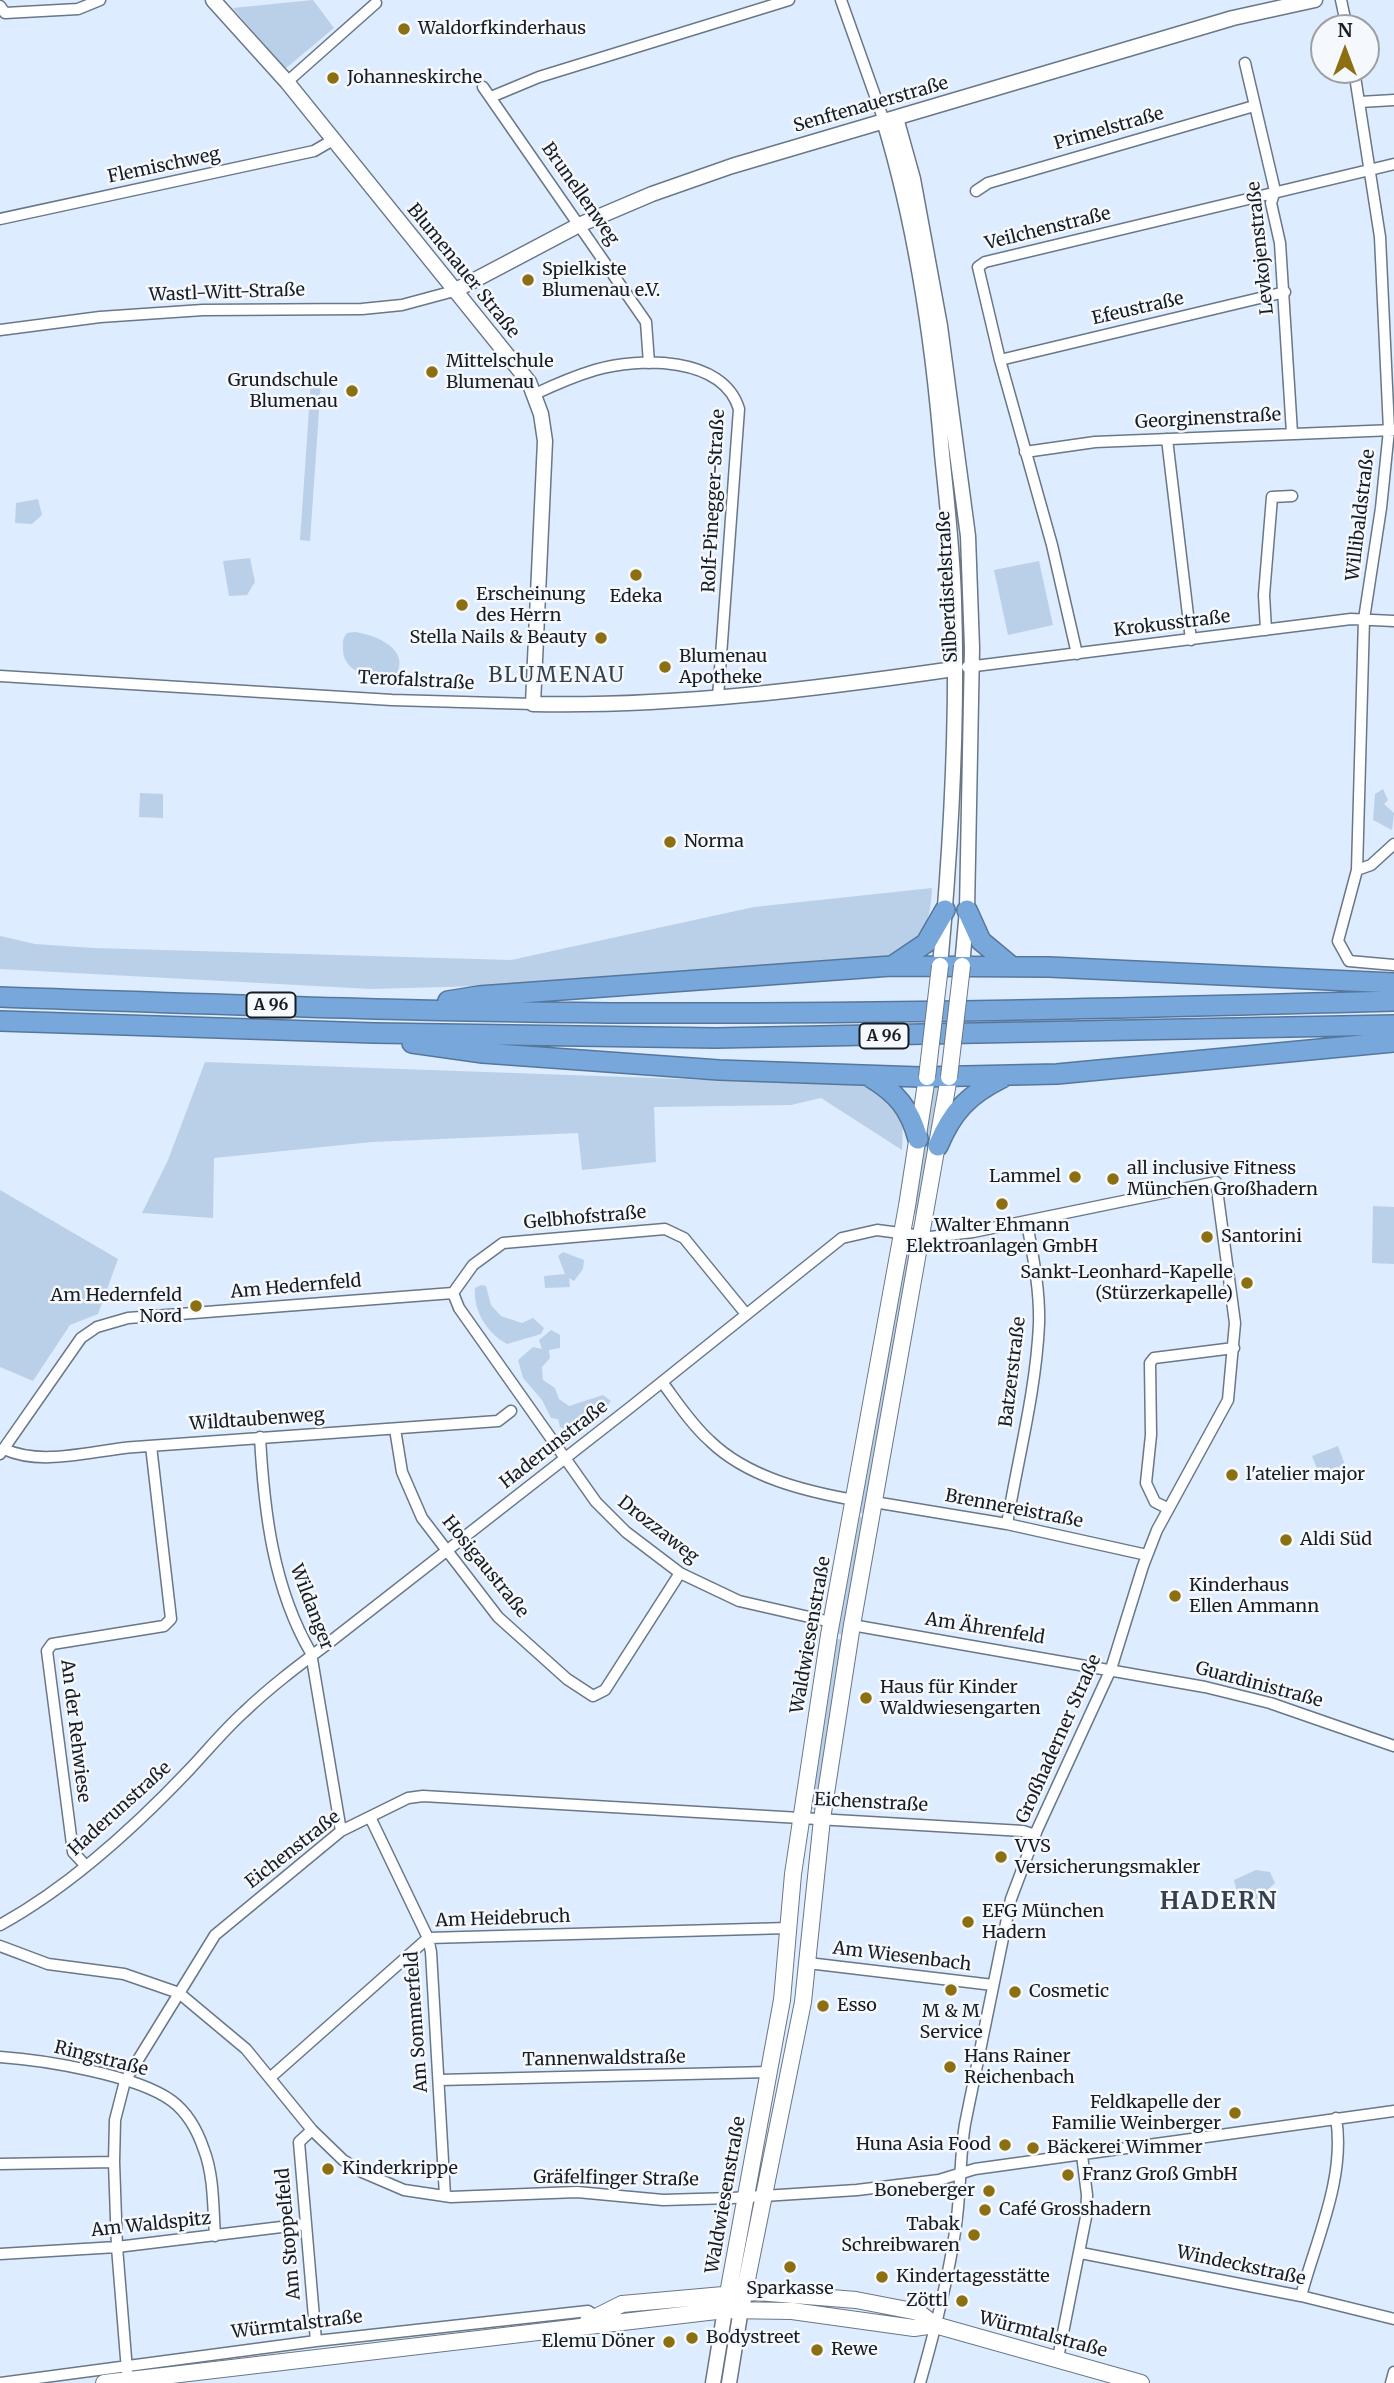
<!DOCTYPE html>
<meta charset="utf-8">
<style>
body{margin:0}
#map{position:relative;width:1394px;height:2383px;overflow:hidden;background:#ddecfe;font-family:Merriweather,serif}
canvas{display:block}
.north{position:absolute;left:1310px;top:14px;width:70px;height:70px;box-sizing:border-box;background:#f5f8fc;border:2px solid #9ca0a5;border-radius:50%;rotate:0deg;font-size:19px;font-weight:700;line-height:28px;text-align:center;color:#171d23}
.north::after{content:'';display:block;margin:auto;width:24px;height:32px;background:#8b6f10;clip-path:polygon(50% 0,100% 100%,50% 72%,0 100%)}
</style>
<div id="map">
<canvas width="1394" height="2383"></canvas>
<div class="north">N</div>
</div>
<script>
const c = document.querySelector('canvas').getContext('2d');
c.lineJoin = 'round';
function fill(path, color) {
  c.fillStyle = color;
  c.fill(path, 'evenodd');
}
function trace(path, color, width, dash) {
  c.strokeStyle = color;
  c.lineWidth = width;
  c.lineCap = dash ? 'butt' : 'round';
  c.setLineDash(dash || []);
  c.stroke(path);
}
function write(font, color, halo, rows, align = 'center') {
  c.font = font + ' Merriweather,serif';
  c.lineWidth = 5;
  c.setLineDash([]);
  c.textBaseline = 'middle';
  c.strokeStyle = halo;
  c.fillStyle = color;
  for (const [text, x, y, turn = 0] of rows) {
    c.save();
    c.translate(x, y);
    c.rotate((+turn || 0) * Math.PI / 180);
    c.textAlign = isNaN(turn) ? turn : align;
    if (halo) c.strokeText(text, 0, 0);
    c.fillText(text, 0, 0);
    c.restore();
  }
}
fill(new Path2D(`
 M313,0l21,28 -49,41 -52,-61z
 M311,381l10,1 -11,159 -10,-1z
 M38,499l4,16 -10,9 -17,-1 1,-20z
 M250,558l5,24 -8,13 -18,1 -6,-35z
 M1039,561l14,64 -45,10 -14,-65z
 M355,632c21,3 56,17 41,44 -20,3 -53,-1 -53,-27 0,-7 -1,-10 4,-16z
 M1383,789l5,11 -4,4 10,9 -2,17 -19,-10 2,-26z
 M140,793l23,1v24l-24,-1z
 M932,888c-2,43 -11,50 -47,72l-404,26 -110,3 -371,-20v-33l35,8 59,4 417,12 243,-53z
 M205,1062l674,24 24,32 -1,32 -81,-52 -30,7 -137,2 2,55 -74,8 -4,-37 -206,9 -158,16 -1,60 -71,-5 26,-53z
 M930,1081l9,1 -21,132h-4z
 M0,1190l118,69 -20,55 -28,11 -37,56 -33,-14z
 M1373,1206l21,1v57l-22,-1z
 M563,1252l21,8 -1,9 -9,12 -5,-3 1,9 -25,1 -1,-12 21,-2 -7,-18z
 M902,1254l7,1 -14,77 3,11 -31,171 -12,-2z
 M481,1285l5,1 5,19 10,11 21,7 11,-5 11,10 -3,6 -34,10c-20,-11 -34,-33 -32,-56z
 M551,1330l9,5v13l-11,2 1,8 -8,9 1,13 12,8 4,11 10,7 34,-11 8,6c-12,17 -31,36 -51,26l-2,-8 -7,-1 -9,-18 -19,-22 -5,-18 15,-13 9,2 -3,-9z
 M1338,1446l7,19 -26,9 -7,-18z
 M855,1516l12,2 -22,117 -11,-2z
 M833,1638l10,2 -26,170 -11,-2z
 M1256,1870l14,2 5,11 -17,16h-12l-9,-7 -3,-12z`), '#bad0e8');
const minor = new Path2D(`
 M841,0l43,121
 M1341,0l6,28
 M0,6l5,7 73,-4 22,-9
 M1245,63l30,128 -4,12 9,40 12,190
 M1354,70l26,167 9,193 -8,78 -17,111 -7,251 -19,71 11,20 45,4
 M287,82l89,-79
 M483,87l163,235 3,41
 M491,97l48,-20 250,-77
 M1360,102l34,-2
 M976,191l12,-8 266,-77
 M0,219l314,-68 19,-11
 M0,330l100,-13 103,-7 159,-1 40,-4 52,-14
 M1000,360l285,-68
 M535,394c19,-9 40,-18 60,-24 44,-13 128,-14 144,39l-21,288
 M1167,439l24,201
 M1025,452l70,-10 299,-12
 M1266,630l-2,-35 8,-98 20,-1
 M1077,654l-25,-109 -52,-185 -22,-93 7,-5 409,-98
 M967,667l384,-48 43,2
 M0,676l392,24 141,4
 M1357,870l14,-5 23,-21
 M453,1293l6,15 137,194 30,30 54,41 59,28 92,21
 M453,1293l20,-28 30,-22 162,-14 19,9 62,76
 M662,1382c15,20 29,42 48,59 37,36 94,50 144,59
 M395,1429l7,43 20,46 76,99 69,62 26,17 12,-6 75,-117
 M260,1437c4,74 13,151 51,216l30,178
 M4,1449c39,18 89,1 131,-2 121,-9 242,-18 363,-26l13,-10
 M0,1454l81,-116 16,-11 31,-9 325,-25
 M874,1502l133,22 140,31
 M1167,1508l-12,-6 -9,-19 5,-48 -1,-72 4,-5 80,-10
 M1007,1524c11,-66 29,-133 32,-200 1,-35 -6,-67 -12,-101
 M852,1625l353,62 65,16 124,43
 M370,1817l58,121 3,14 14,244
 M86,1866l-13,-14 -26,-201 5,-7 112,-18 7,-7 -20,-173
 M0,1925c71,-39 134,-97 189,-155 18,-19 35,-40 55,-58 26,-25 54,-46 82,-67l306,-239 210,-168 35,-8 53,7 43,-5 243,-50 19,141 -7,77 -71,130 -14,36 -32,103 -74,161 -26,69 -46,225c-4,24 -4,46 -6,70 -3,58 -23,133 -39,189
 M0,1946l48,18 76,10 55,19 67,56 66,81 31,30 19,12 42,18 47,7 126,-5 86,8 69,-2 125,-8 82,-10 36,-11 419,-58
 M808,1963l185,22
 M0,2057c44,3 137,18 172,44 16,12 26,31 32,49 10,26 9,58 11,86
 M271,2077l157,-139 360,-10
 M439,2080l330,-8
 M312,2130l-13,12 17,199
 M0,2164l114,-2
 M1081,2253l220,43 93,23
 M0,2254l117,-7 189,-23
 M1301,2296c15,-56 45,-119 35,-178
 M1058,2358l28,-141 1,-22 -5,-40
 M0,2383l316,-42 272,-30 11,7
 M128,2383l-11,-136 -3,-85 1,-42 10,-39 90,-146 126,-104 67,-33 15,-2 600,35 12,4
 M1391,2383l3,-11`);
const tertiary = new Path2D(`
 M213,0l74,82 242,300 12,32 4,27 -12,263c141,3 282,-15 421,-35
 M896,118l17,61 27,147 28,210 4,112 -5,262 -5,56
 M884,121c33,109 49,220 58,333 5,49 11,99 12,148 4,121 -3,244 -14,364
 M454,291l125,-66 73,-31 80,-28 501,-148 82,-18
 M713,2383l12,-73
 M729,2383l12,-74`);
const secondary = new Path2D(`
 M741,2309l62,-307 19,-183 30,-194 97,-548
 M725,2310l57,-310 11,-126 36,-239 78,-429 20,-129
 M588,2321l34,-17 135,-12 99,8 62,12 17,13 206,58
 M104,2383l621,-73 67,1 122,17 21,-3`);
const motorway = new Path2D(`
 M967,910l14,31 30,25
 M892,966l34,-23 19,-33
 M0,997c238,8 476,17 714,16 227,0 454,-6 680,-12
 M448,1001l31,-5 412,-30 158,1 345,16
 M0,1021l374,12 342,5 678,-13
 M412,1043l71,10 236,17 201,7 137,-3 337,-32
 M870,1077c27,16 40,32 48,62
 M938,1146c14,-34 30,-51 64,-68`);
trace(minor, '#697787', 13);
trace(tertiary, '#697787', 17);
trace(secondary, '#697787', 18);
trace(motorway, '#56779b', 22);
trace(minor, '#fff', 10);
trace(tertiary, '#fff', 14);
trace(secondary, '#fff', 16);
trace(motorway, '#78a7db', 19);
const secondaryBridge = new Path2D(`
 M927,1077l13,-111
 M949,1077l13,-111`);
trace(secondaryBridge, '#697787', 18, []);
trace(secondaryBridge, '#fff', 16);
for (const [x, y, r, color] of [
 [404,29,7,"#8b6f10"],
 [333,78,7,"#8b6f10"],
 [528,280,7,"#8b6f10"],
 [432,372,7,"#8b6f10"],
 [352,391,7,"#8b6f10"],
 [636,575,7,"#8b6f10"],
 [462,605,7,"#8b6f10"],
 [601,638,7,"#8b6f10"],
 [665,667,7,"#8b6f10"],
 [670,842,7,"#8b6f10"],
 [1075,1177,7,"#8b6f10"],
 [1113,1179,7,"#8b6f10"],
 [1002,1204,7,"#8b6f10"],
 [1207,1237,7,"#8b6f10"],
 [1247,1283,7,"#8b6f10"],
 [196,1306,7,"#8b6f10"],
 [1232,1475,7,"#8b6f10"],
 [1286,1540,7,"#8b6f10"],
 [1175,1596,7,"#8b6f10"],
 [866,1698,7,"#8b6f10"],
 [1001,1857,7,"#8b6f10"],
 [968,1922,7,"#8b6f10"],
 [951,1990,7,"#8b6f10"],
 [1015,1992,7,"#8b6f10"],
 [823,2006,7,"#8b6f10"],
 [950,2067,7,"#8b6f10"],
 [1235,2113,7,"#8b6f10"],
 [1005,2145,7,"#8b6f10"],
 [1033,2148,7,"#8b6f10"],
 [328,2169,7,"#8b6f10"],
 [1068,2175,7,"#8b6f10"],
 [989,2191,7,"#8b6f10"],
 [985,2210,7,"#8b6f10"],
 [974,2235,7,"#8b6f10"],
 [790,2267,7,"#8b6f10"],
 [882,2277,7,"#8b6f10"],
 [962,2301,7,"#8b6f10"],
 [692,2338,7,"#8b6f10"],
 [669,2342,7,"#8b6f10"],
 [817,2350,7,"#8b6f10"]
]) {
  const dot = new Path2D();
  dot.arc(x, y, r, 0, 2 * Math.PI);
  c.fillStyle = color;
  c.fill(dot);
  trace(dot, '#f5f8fc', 2.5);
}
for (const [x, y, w] of [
 [271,1005,49],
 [884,1036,49]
]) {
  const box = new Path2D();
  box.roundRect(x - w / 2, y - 12.5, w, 25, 5);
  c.fillStyle = '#f5f8fc';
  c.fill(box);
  trace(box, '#171d23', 2);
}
write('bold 16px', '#171d23', null, [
 ["A 96",271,1005],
 ["A 96",884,1036]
]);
write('18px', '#171d23', '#f5f8fc', [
 ["Waldorfkinderhaus",418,29],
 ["Johanneskirche",347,78],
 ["Spielkiste",542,270],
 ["Blumenau e.V.",542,291],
 ["Mittelschule",446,362],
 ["Blumenau",446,383],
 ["Grundschule",338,381,"right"],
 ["Blumenau",338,402,"right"],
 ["Erscheinung",476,595],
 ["des Herrn",476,616],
 ["Edeka",636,597,"center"],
 ["Stella Nails & Beauty",587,638,"right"],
 ["Blumenau",679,657],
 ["Apotheke",679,678],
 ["Norma",684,842],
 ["all inclusive Fitness",1127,1169],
 ["München Großhadern",1127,1190],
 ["Lammel",1061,1177,"right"],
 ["Walter Ehmann",1002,1226,"center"],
 ["Elektroanlagen GmbH",1002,1247,"center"],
 ["Santorini",1221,1237],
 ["Sankt-Leonhard-Kapelle",1233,1273,"right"],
 ["(Stürzerkapelle)",1233,1294,"right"],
 ["Am Hedernfeld",182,1296,"right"],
 ["Nord",182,1317,"right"],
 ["l'atelier major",1246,1475],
 ["Aldi Süd",1300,1540],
 ["Kinderhaus",1189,1586],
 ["Ellen Ammann",1189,1607],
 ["Haus für Kinder",880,1688],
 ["Waldwiesengarten",880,1709],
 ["VVS",1015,1847],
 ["Versicherungsmakler",1015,1868],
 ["EFG München",982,1912],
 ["Hadern",982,1933],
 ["Cosmetic",1029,1992],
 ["Esso",837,2006],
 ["M & M",951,2012,"center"],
 ["Service",951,2033,"center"],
 ["Hans Rainer",964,2057],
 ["Reichenbach",964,2078],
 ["Feldkapelle der",1221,2103,"right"],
 ["Familie Weinberger",1221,2124,"right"],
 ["Huna Asia Food",991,2145,"right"],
 ["Bäckerei Wimmer",1047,2148],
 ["Kinderkrippe",342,2169],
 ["Franz Groß GmbH",1082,2175],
 ["Boneberger",975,2191,"right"],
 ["Café Grosshadern",999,2210],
 ["Tabak",960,2225,"right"],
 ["Schreibwaren",960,2246,"right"],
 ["Kindertagesstätte",896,2277],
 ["Sparkasse",790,2289,"center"],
 ["Zöttl",948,2301,"right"],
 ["Bodystreet",706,2338],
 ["Elemu Döner",655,2342,"right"],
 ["Rewe",831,2350]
], 'left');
write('18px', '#171d23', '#f5f8fc', [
 ["Senftenauerstraße",871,105,-16],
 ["Primelstraße",1109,129,-16],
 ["Flemischweg",164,166,-12],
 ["Brunellenweg",580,194,55],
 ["Veilchenstraße",1048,229,-14],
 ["Levkojenstraße",1261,248,-96],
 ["Blumenauer Straße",463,271,51],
 ["Wastl-Witt-Straße",227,293,-2],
 ["Efeustraße",1138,309,-13],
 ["Georginenstraße",1208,419,-3],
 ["Rolf-Pinegger-Straße",714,501,-87],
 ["Willibaldstraße",1361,515,-83],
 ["Silberdistelstraße",948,587,-93],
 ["Krokusstraße",1172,624,-7],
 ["Terofalstraße",416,681,3],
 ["Gelbhofstraße",585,1218,-5],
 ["Am Hedernfeld",296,1287,-5],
 ["Batzerstraße",1013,1372,-83],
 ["Wildtaubenweg",257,1420,-4],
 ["Haderunstraße",554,1445,-38],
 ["Brennereistraße",1014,1509,11],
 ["Drozzaweg",658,1530,38],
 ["Hosigaustraße",485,1567,51],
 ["Wildanger",311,1607,69],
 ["Am Ährenfeld",985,1629,9],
 ["Waldwiesenstraße",811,1635,-80],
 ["Guardinistraße",1259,1685,15],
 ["An der Rehwiese",75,1731,83],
 ["Großhaderner Straße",1059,1739,-66],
 ["Eichenstraße",871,1803,3],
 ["Haderunstraße",120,1809,-42],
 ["Eichenstraße",293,1850,-38],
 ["Am Heidebruch",503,1919,-2],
 ["Am Wiesenbach",902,1957,7],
 ["Am Sommerfeld",417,2022,-94],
 ["Ringstraße",101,2059,14],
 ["Tannenwaldstraße",604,2059,-1],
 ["Gräfelfinger Straße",616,2179,1],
 ["Waldwiesenstraße",726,2195,-80],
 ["Am Waldspitz",151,2225,-6],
 ["Am Stoppelfeld",289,2234,-95],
 ["Windeckstraße",1241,2266,12],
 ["Würmtalstraße",297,2325,-7],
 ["Würmtalstraße",1043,2335,15]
]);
c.letterSpacing = '2px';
write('21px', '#34404e', '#f5f8fc', [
 ["BLUMENAU",557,676]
]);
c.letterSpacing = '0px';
c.letterSpacing = '2px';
write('bold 24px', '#34404e', '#f5f8fc', [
 ["HADERN",1219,1902]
]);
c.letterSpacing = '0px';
</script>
